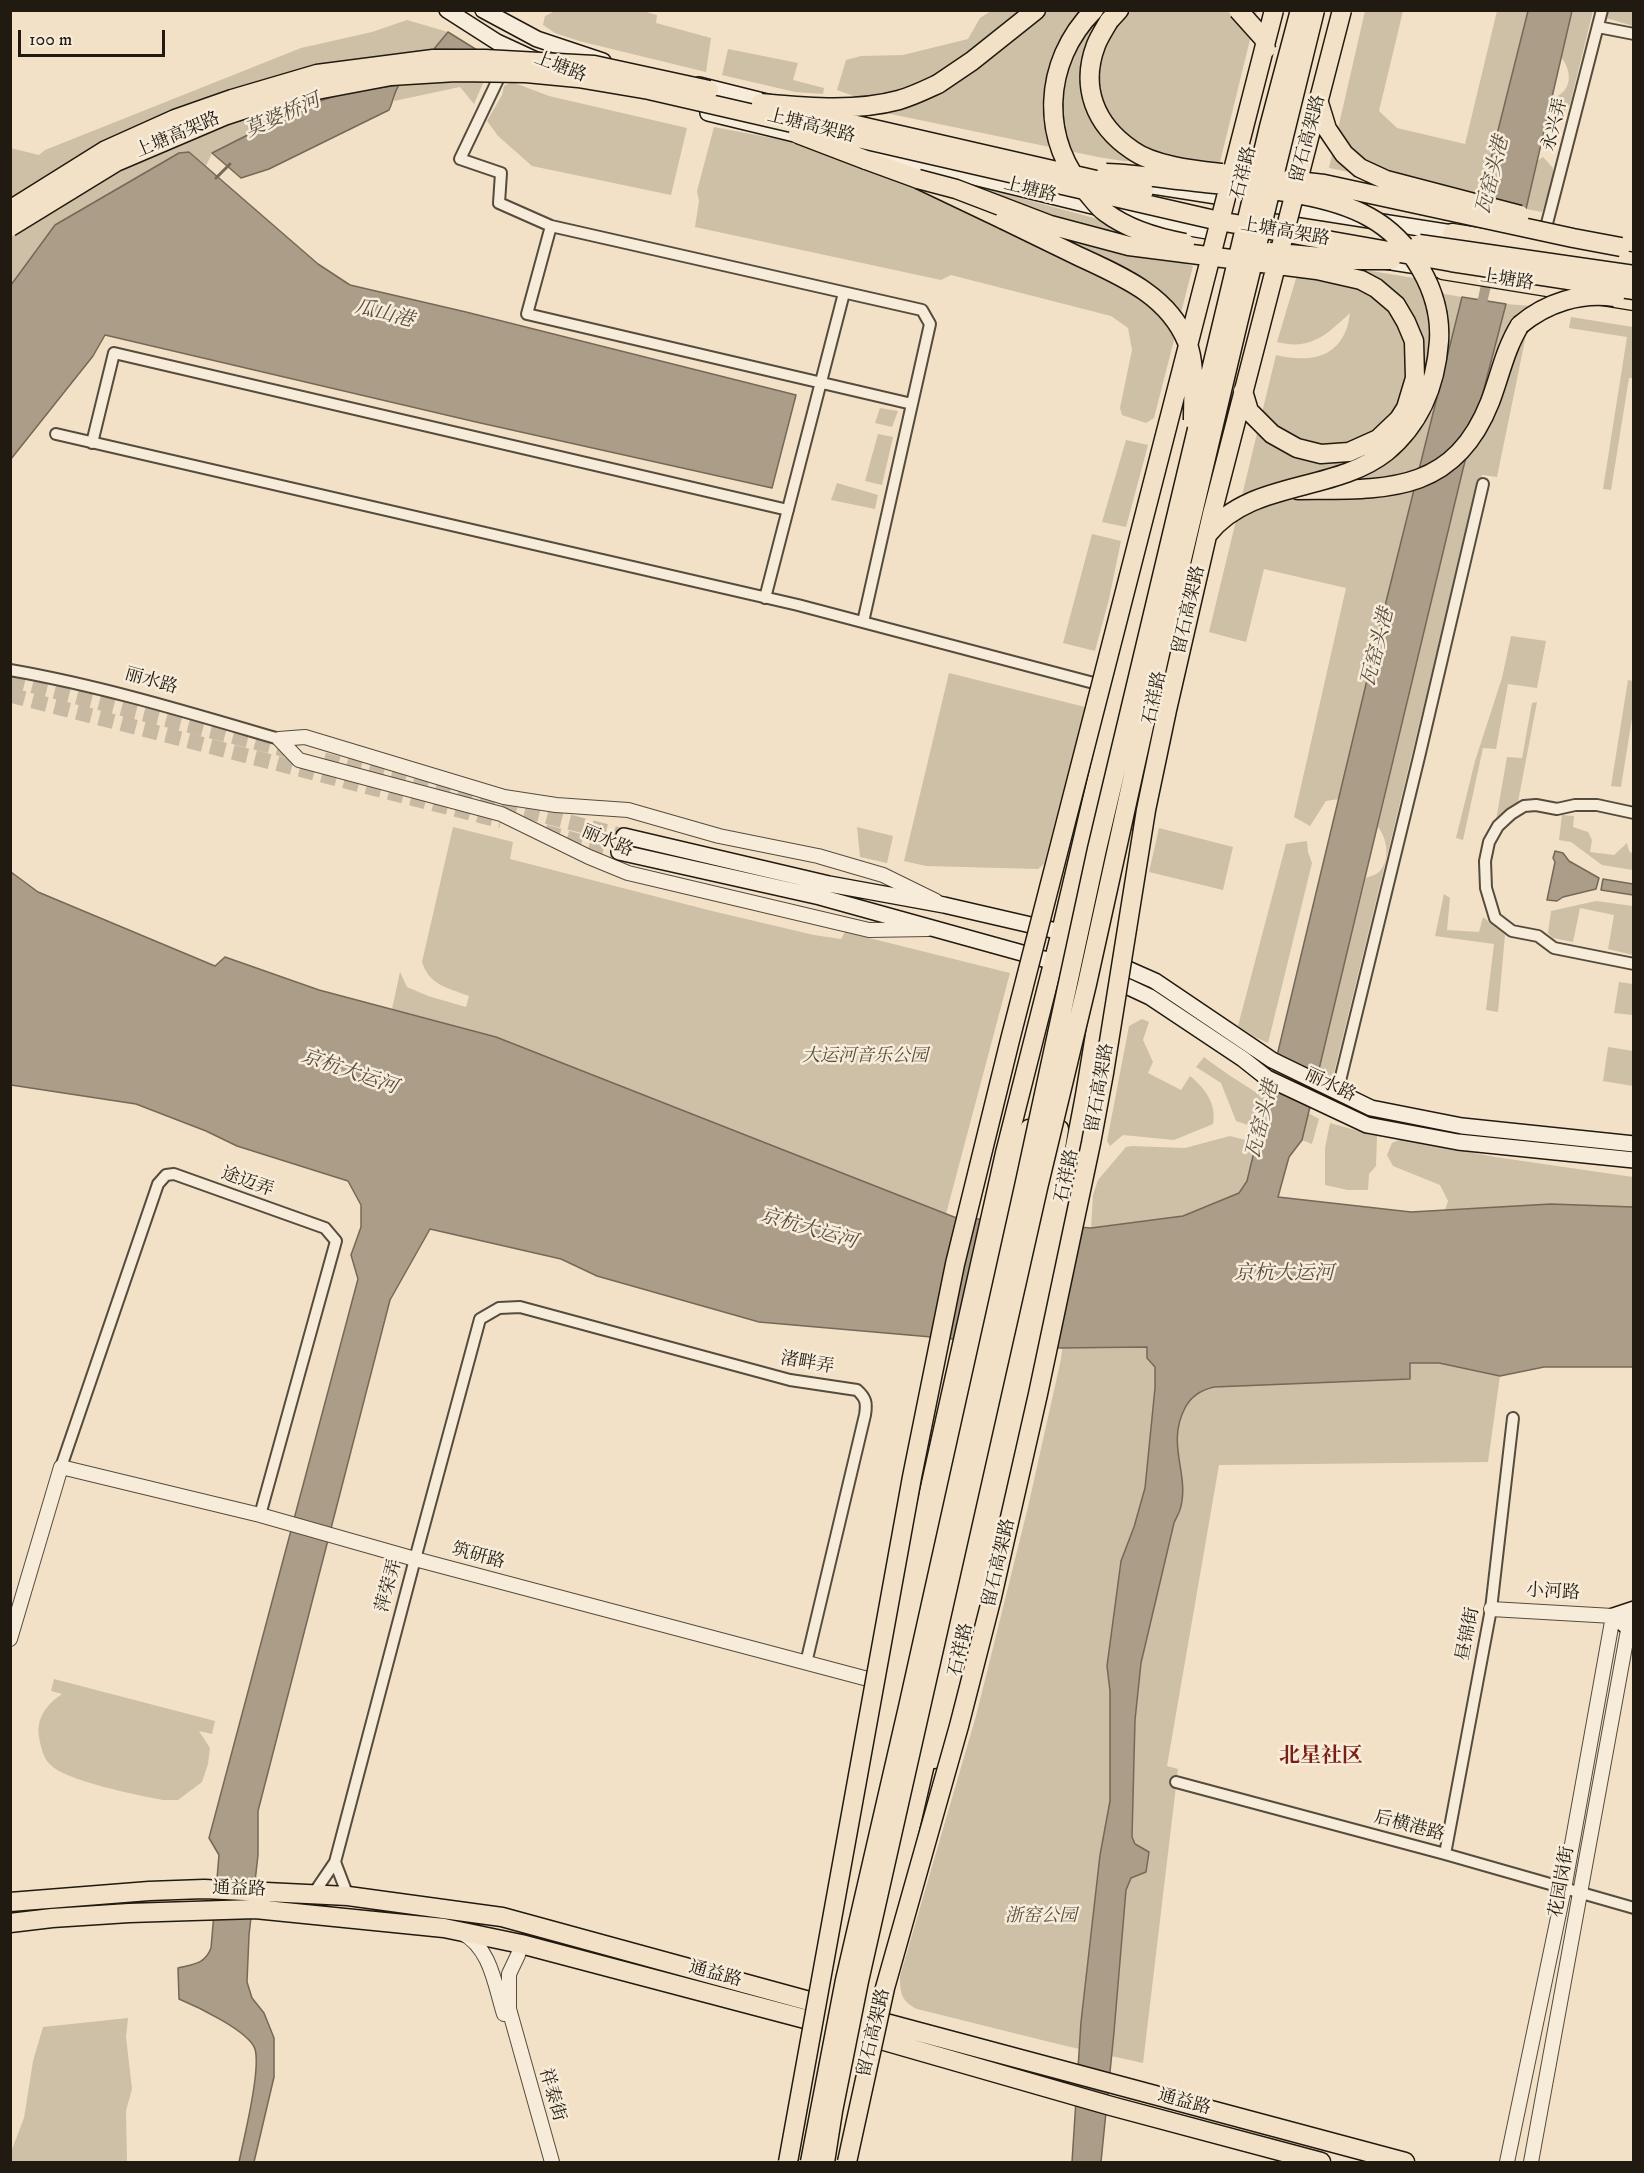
<!DOCTYPE html>
<meta charset="utf-8">
<style>
body{margin:0}
#map{position:relative;width:1644px;height:2173px;overflow:hidden;background:#f2e1c6;font-family:"IM FELL DW Pica",serif}
canvas{display:block}
.frame{position:absolute;inset:0;border:12px solid #211a10;pointer-events:none}
.scale{position:absolute;left:18px;top:30px;width:147px;height:27px;box-sizing:border-box;border:3px solid #211a10;border-top:0;padding-left:8px;font-size:18px;line-height:21px;white-space:nowrap;color:#211a10;-webkit-text-stroke:4px #f7ecda;paint-order:stroke}
</style>
<div id="map">
<canvas width="1644" height="2173"></canvas>
<div class="frame"></div>
<div class="scale">100 m</div>
</div>
<script>
const c = document.querySelector('canvas').getContext('2d');
c.lineJoin = 'round';
function fill(path, color) {
  c.fillStyle = color;
  c.fill(path, 'evenodd');
}
function trace(path, color, width, dash) {
  c.strokeStyle = color;
  c.lineWidth = width;
  c.lineCap = dash ? 'butt' : 'round';
  c.setLineDash(dash || []);
  c.stroke(path);
}
function write(font, color, halo, rows, align = 'center') {
  c.font = font + ' "IM FELL DW Pica","Noto Serif SC",serif';
  c.lineWidth = 5;
  c.setLineDash([]);
  c.textBaseline = 'middle';
  c.strokeStyle = halo;
  c.fillStyle = color;
  for (const [text, x, y, turn = 0] of rows) {
    c.save();
    c.translate(x, y);
    c.rotate((+turn || 0) * Math.PI / 180);
    c.textAlign = isNaN(turn) ? turn : align;
    if (halo) c.strokeText(text, 0, 0);
    c.fillText(text, 0, 0);
    c.restore();
  }
}
fill(new Path2D(`
 M639,10l18,5 -1,8 55,15 -5,34 -127,-31 -24,-8 -12,-8 2,-9 10,-5z
 M991,11h266l-37,151 -97,-1 -25,-4 -217,-45 -30,-17 -14,-5 9,-30 15,-4 42,-1 65,-16 12,-21z
 M1365,11h38l-24,100 18,17 68,16 32,-133h31l-47,187 -152,-30z
 M1572,11h21l-23,93 -6,8 -17,5 4,-18c4,-2 11,-5 13,-8 9,-11 4,-25 -3,-34z
 M1608,11h25v15l-27,-8z
 M407,20l41,12 -14,17 -90,44 -39,13 -93,47 -6,13 -16,-14 -135,73 -44,60 -1,-137 29,7 6,-5 256,-102 71,-16z
 M728,49l70,14 -5,17 31,8 -1,6 -28,-2 -73,-17z
 M484,81l-10,23 -14,-17 -66,14 1,-12 4,-4z
 M512,82l37,14 138,32 -16,67 -139,-29 -34,-30 -11,-15 15,-26 2,-9z
 M714,127l69,13 226,55 89,24 71,39 24,8 -39,152 -8,5 -24,-8 -2,-7 12,-58 -4,-22 -17,-12 -160,-41 -10,5 -246,-53 4,-26 -2,-10z
 M1543,157l10,11v10l-11,34 -16,-3 11,-48z
 M1365,270l49,8 7,12 41,7 -123,502 -13,2 -16,25 -16,-9 52,-229 -82,-19 -18,73 -37,-10 67,-277c38,9 69,1 74,-42 -23,21 -39,38 -73,29l20,-67z
 M1506,304l26,2 -35,171 -15,-2 -12,41 -137,561 -15,-7 48,-192c4,-2 10,-3 13,-6 12,-12 8,-34 -1,-45l85,-358z
 M1571,317l62,10v51h-4l-18,112 -8,-1 24,-152 -58,-9z
 M880,408l18,3 -6,16 -17,-4z
 M878,434l15,3 -11,48 -17,-4z
 M1126,440l22,5 -22,82 -24,-5z
 M837,483l41,12 -3,14 -44,-9z
 M1092,534l29,7 -12,58 -14,52 -32,-8z
 M1511,636l35,5 -9,47 -29,-4 -12,65 -13,-1 -20,92 -7,-2 19,-77 27,-83z
 M949,673l136,34 -41,157 -6,5 -112,-3 -22,-5z
 M1628,680l5,1v31l-12,75 -10,-1z
 M1537,702l-19,100 -13,9 -9,9 11,-63 15,1 10,-55z
 M1562,815l12,1 -1,11 15,5 4,8 -2,12 24,3 13,-12 2,8 4,3v16l-31,-5 -31,-23 -12,-2z
 M453,827l60,15 -3,17 202,52 102,24 27,4 4,-7 165,41 -64,241 -450,-177 -104,-28 8,-37 7,15 21,9 38,11 3,-11c-21,-8 -40,-11 -47,-34z
 M857,827l36,9 -6,27 -27,-6z
 M1159,828l74,19 -10,43 -74,-18z
 M1307,841l1,11 4,11 -44,180 -13,-6 -17,-11 48,-182z
 M1444,894l6,4 -3,32 32,2 4,-15 22,18 -7,77 -12,-2 8,-66 -59,-8z
 M1596,901l37,5v49l-25,-6 6,-34 -34,-7 -7,34 -20,-4 -5,-5 3,-22z
 M1619,982l14,2v31l-19,-2z
 M1142,1019l7,3 -6,18 10,22 -5,11 33,17 9,-14c15,12 27,28 23,48l-39,16 -51,-5 -13,11 -3,-5 22,-115z
 M1608,1047l25,4v35l-30,-5z
 M1204,1057c20,16 42,28 63,43l-7,29 -24,-8 -15,-38 -25,-16z
 M1308,1113l11,6 -7,25 -10,-4z
 M1330,1123l47,13 -1,30 -7,8 -1,16h-20l-23,-5v-37z
 M1230,1136l27,7 -10,38 -8,12 -56,23 -92,12 2,-33 5,-15 28,-33 6,-1 53,2z
 M1401,1139l94,18 138,20v30l-82,-3 -106,6 3,-9 -8,-16 -47,-19 -6,-11 5,-12z
 M1507,1325l-19,137 -269,3 -52,301 11,3 -35,294 -77,-17 -149,-37c-16,-8 -17,-16 -17,-33l76,-260 52,-209 33,-148 4,-33z
 M54,1679l161,42 -3,13 -13,-3 11,17 -2,16 -6,18 -24,18h-15c-22,-4 -96,-19 -111,-34 -9,-7 -11,-19 -13,-29 -3,-19 8,-33 23,-43l-11,-3z
 M128,2018l-2,19 6,52 -6,22 1,51h-116v-10l13,-34 9,-57 10,-34z`), '#cebfa7');
const water = new Path2D(`
 M1528,11h44l-46,198 -45,-11z
 M448,32l29,18 -43,-1z
 M399,85c-5,7 -6,17 -10,25l-120,59 -28,9 -29,-25 93,-47 39,-13z
 M189,152l129,112 32,21 116,27 330,83 -24,93 -296,-66 -371,-87 -12,21 -82,103v-174l44,-60 124,-72z
 M1462,297l44,7 -43,165 -161,671 -13,17 -11,40 133,15 140,-8 82,3v160h-89l-44,9 -61,-13h-29v16l-196,8c-13,3 -23,9 -29,21 -19,36 4,65 -4,98 -1,6 -5,12 -7,17l-33,140 -6,57 -3,117 3,7 14,8 -3,20 -15,6 -5,12 -12,142 -13,130h-29l9,-140 19,-167 10,-54v-110l-3,-25 14,-105 13,-34 11,-39 10,-100v-21l-8,-9v-11l-89,1 -299,-26 -162,-46 -36,-17 -131,-30 -40,71 -132,511v44l-9,80 -2,47 5,16 12,15 10,25v39l-20,85h-15c5,-24 22,-92 16,-113 -6,-18 -59,-43 -76,-50l-1,-31c16,-4 27,-4 33,-20l8,-93 -10,-17 149,-559 -7,-24 10,-28v-22l-13,-24 -111,-35 -31,-15 -70,-27 -125,-19v-213l27,20 177,74 10,-9 94,33 177,47 458,180 137,11 92,-12 56,-23 8,-12 132,-551z
 M1555,851l8,2 6,8 30,17 -3,11 -33,8 -6,4 -10,-1 8,-38 -2,-4z
 M1603,879l30,5v11l-32,-5z`);
fill(water, '#ab9d88');
trace(water, '#746958', 1.5);
trace(new Path2D(`
 M216,178l14,-14`), '#746958', 3);
trace(new Path2D(`
 M1480,312l9,-40`), '#ab9d88', 10);
trace(new Path2D(`
 M10,680l288,73
 M10,695l491,126
 M324,760l300,76
 M545,832l74,20`), '#c8b9a2', 15, [15, 8]);
const minor = new Path2D(`
 M1598,27l36,7
 M503,69l-43,90 41,14 -2,30 52,23 371,84 8,14 -67,298
 M551,226l-24,88 385,90
 M1544,235l58,-225
 M56,434l742,171 307,81
 M92,443l22,-90 674,157
 M765,598l79,-305
 M10,670c92,16 180,43 269,69
 M1634,813l-37,-8h-22l-18,4 -21,-4 -12,1 -13,8 -13,12 -9,16 -4,19 1,27 9,30 17,13 26,5 16,12 80,16
 M1337,1093l82,-336 64,-273
 M61,1467l97,-283 8,-9 8,-1 151,54 11,13 -76,274
 M1176,1782l269,72 189,54
 M1445,1854l46,-245 22,-191
 M335,1862l13,34
 M314,1893l21,-31 80,-303 65,-240 19,-11 21,-1 270,73 67,10c9,8 10,13 8,25l-59,248`);
const tertiary = new Path2D(`
 M279,739l20,21 202,54 88,43 39,16 241,57 59,-1
 M279,739l26,-2 199,60 52,8 72,5 91,26 99,20 65,19 53,26
 M1491,1609l122,7 -49,273 -57,273
 M10,1639l51,-172 199,48 155,44 468,124
 M462,1933c29,15 33,53 42,81
 M521,1944l-3,11 -9,19v35l43,153
 M1531,2162l99,-543`);
const secondary = new Path2D(`
 M447,10l50,32 39,18
 M483,10l54,29 66,22
 M699,85l72,18
 M708,113l99,24
 M851,147l315,77 148,25
 M1140,184l312,49
 M1379,260l64,10
 M624,836l205,48 115,21 117,27 10,5
 M619,852l201,45 285,79 45,21 93,62 24,19 100,47 91,17 176,18
 M1112,962l43,19 117,79 99,48 91,18 172,18
 M1613,1616l16,12h5
 M1613,1616l21,-7`);
const primary = new Path2D(`
 M1452,233l182,29
 M1443,270l191,31
 M934,1759c34,-115 58,-233 83,-350 23,-104 49,-209 68,-314 15,-86 26,-172 43,-257
 M858,1831l28,-147 119,-531 56,-221 110,-468 116,-454
 M10,1902l139,-11 55,-2 144,7 154,21 329,90
 M10,1923l42,-5 77,-5 126,-4 189,19 77,16 307,81
 M863,2017l542,145
 M860,2034l251,72 210,56
 M799,2162l49,-275
 M836,2162l23,-128 41,-159`);
const trunk = new Path2D(`
 M1109,21l10,-11
 M938,84l34,-23 64,-51
 M866,160l52,19 86,41
 M1298,490c85,-1 155,6 192,-88 10,-26 15,-53 30,-77
 M896,1889l35,-151 107,-480 21,-129
 M846,1902l34,-124 116,-535 33,-114`);
trace(minor, '#554c3e', 14);
trace(tertiary, '#554c3e', 16);
trace(secondary, '#211a10', 18);
trace(primary, '#211a10', 21);
trace(trunk, '#211a10', 21);
trace(minor, '#f7ecda', 10);
trace(tertiary, '#f7ecda', 14);
trace(secondary, '#f7ecda', 15);
trace(primary, '#f2e1c6', 18);
trace(trunk, '#f2e1c6', 18);
const trunkBridge = new Path2D(`
 M1094,10c-52,52 -55,132 -5,185 5,6 10,13 16,17 24,18 52,26 80,31
 M1238,10l26,29 2,10
 M1109,21c-4,7 -10,16 -13,24 -16,42 -1,80 36,105 22,16 63,20 90,23
 M761,103c45,4 94,9 138,-3 14,-4 26,-10 39,-16
 M1319,103l8,26 17,25 16,14 26,12 134,35
 M791,110l353,81
 M798,134l68,26
 M1106,173c30,1 60,6 90,9 52,6 127,9 173,35 42,23 73,75 70,124 -3,43 -19,83 -53,111 -52,41 -136,28 -178,82
 M918,179l38,10 94,36 79,21 188,24 44,10 15,8 20,17 10,17 8,19 1,37 -9,30 -7,11 -21,20 -29,13 -28,2 -24,-6 -25,-14 -23,-23 -6,-20
 M1288,180l36,4 249,54 48,9
 M10,210l96,-60 69,-31 57,-20 85,-25 116,-15h52l109,6 115,25
 M1004,220c25,12 49,24 74,36 43,20 90,39 109,86 9,22 6,54 6,78
 M10,227l106,-65 108,-46 61,-20 106,-20 65,-4 70,1 52,5 71,12 570,131 232,41 183,28
 M1419,244l215,31
 M1269,252l83,8h39
 M1520,325c26,-22 60,-33 95,-28
 M788,2162l124,-685 43,-213 55,-224 264,-1030
 M810,2162l35,-182 63,-273 117,-525 72,-333 172,-722 31,-117
 M825,2162l8,-51 26,-130 179,-793 49,-204 78,-353 73,-308 77,-313
 M847,2162l38,-174 74,-262 33,-129 46,-203 53,-251 13,-70 42,-263 21,-100 45,-196 130,-504`);
trace(trunkBridge, '#211a10', 21, []);
trace(trunkBridge, '#f2e1c6', 18);
write('18px', '#211a10', '#f7ecda', [
 ["上塘路",560,68,21],
 ["永兴弄",1556,125,-76],
 ["上塘高架路",811,127,14],
 ["上塘高架路",178,136,-23],
 ["留石高架路",1309,139,-75],
 ["石祥路",1245,173,-76],
 ["上塘路",1030,191,14],
 ["上塘高架路",1285,233,10],
 ["上塘路",1507,281,9],
 ["留石高架路",1190,610,-77],
 ["丽水路",151,682,16],
 ["石祥路",1156,698,-78],
 ["丽水路",607,842,23],
 ["丽水路",1330,1086,25],
 ["留石高架路",1101,1088,-80],
 ["石祥路",1068,1176,-78],
 ["途迈弄",247,1183,20],
 ["渚畔弄",807,1364,10],
 ["筑研路",478,1557,15],
 ["留石高架路",1000,1563,-77],
 ["萍荣弄",390,1586,-75],
 ["小河路",1553,1593,3],
 ["昼锦街",1469,1634,-79],
 ["石祥路",962,1650,-77],
 ["后横港路",1409,1827,15],
 ["花园岗街",1563,1882,-80],
 ["通益路",239,1890,2],
 ["通益路",715,1975,15],
 ["留石高架路",875,2033,-77],
 ["祥泰街",551,2095,74],
 ["通益路",1184,2103,15]
]);
write('italic 18px', '#554c3d', '#f7ecda', [
 ["大运河音乐公园",865,1057],
 ["浙窑公园",1041,1917]
]);
write('italic 20px', '#584e40', '#f7ecda', [
 ["莫婆桥河",283,117,-24],
 ["瓦窑头港",1494,176,-76],
 ["瓜山港",384,315,14],
 ["瓦窑头港",1379,648,-76],
 ["京杭大运河",349,1073,19],
 ["瓦窑头港",1264,1120,-76],
 ["京杭大运河",808,1230,16],
 ["京杭大运河",1284,1275]
]);
write('bold 21px', '#7a1f14', '#f7ecda', [
 ["北星社区",1321,1758]
]);
</script>
